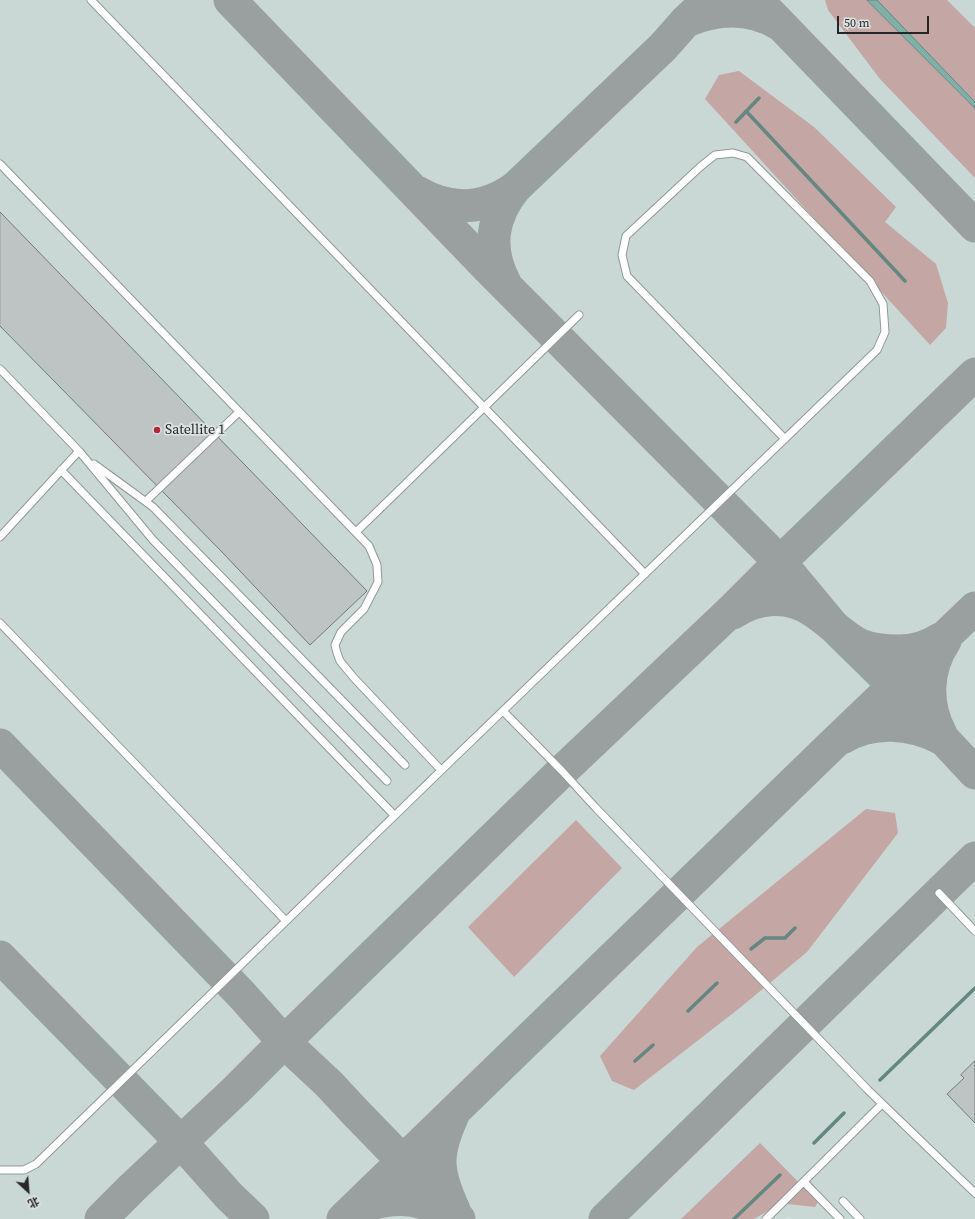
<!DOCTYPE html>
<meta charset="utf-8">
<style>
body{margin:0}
#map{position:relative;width:975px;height:1219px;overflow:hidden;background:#dbe2e1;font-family:"Source Serif 4","Noto Sans SC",serif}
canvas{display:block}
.north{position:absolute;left:8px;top:1171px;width:40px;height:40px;-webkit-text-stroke:3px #dbe2e1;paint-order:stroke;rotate:154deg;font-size:11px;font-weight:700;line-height:16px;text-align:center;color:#242726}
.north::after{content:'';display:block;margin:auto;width:14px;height:18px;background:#242726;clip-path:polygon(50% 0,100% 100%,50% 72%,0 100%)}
.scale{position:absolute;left:837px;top:16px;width:92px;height:18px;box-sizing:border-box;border:2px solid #242726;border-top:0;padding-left:5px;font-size:12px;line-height:14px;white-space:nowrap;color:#242726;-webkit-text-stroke:3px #dbe2e1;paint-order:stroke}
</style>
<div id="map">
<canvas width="975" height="1219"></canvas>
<div class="north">北</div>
<div class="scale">50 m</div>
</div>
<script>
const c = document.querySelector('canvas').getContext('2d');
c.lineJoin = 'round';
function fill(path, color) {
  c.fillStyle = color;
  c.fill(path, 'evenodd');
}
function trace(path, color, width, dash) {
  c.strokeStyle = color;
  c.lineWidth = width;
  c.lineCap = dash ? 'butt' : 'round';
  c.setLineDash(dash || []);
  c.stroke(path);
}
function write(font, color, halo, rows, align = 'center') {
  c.font = font + ' "Source Serif 4",serif';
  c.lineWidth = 3.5;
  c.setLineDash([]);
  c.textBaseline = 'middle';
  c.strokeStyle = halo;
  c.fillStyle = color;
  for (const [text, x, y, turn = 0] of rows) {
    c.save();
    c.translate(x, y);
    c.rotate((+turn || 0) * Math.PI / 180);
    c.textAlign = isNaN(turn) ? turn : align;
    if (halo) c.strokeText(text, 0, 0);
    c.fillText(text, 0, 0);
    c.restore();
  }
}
fill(new Path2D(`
 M0,0h975v1219h-184l-2,-2 -2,2h-787z`), '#c9d8d5');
fill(new Path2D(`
 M825,0h122l28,28v150l-95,-99 -52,-69z
 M739,71l75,56 82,80 -11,15 51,42 12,39 -2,25 -16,17 -225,-246 14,-24z
 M866,809l29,4 3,20 -91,119 -66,55 -107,83 -22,-9 -12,-25 97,-109z
 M576,820l46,48 -108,109 -46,-50z
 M760,1143l58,59 -3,5 -28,-3 -14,4 -19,11h-73z`), '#c4a6a5');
const water = new Path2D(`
 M867,0h10l98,102v6z`);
fill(water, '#7eb0a8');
trace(water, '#638781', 1);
trace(new Path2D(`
 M746,111l159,170
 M736,122l23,-24
 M751,949l14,-11h20l10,-10
 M688,1011l29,-28
 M635,1061l18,-16
 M880,1080l95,-92
 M814,1143l30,-30
 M734,1219l46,-44`), '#638781', 3.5);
trace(new Path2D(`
 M230,0l257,267 293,295 54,65 59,58 82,88
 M757,0l218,226
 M686,21c31,-13 63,-15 93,3
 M417,192c34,20 68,18 99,-5
 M505,283c-18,-34 -14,-66 11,-96l147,-140 23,-26 22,-21
 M733,613c24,-16 55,-19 80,-2 16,10 30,26 47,34 12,5 26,6 39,6 14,0 29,-4 41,-12
 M941,734c-16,-29 -15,-65 4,-93
 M842,738c31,-18 68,-16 100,1
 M0,745l241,249 43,48 45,42 27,29 103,106
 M0,957l181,185 48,54 24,23
 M453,1115c-18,39 -17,56 1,95
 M353,1210c35,-14 63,-15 96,4
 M101,1219l32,-32 103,-97 48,-48 275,-268 175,-166 46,-46 195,-188
 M343,1219l490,-475 142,-136
 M605,1219l370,-361`), '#9aa09f', 33);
const building = new Path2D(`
 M0,212l367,379 -57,54 -88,-93 -222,-226z
 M975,1061v62l-28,-29 17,-16 -3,-3z`);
fill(building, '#bdc4c3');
trace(building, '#737978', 1);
const lane = new Path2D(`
 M91,0l554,574
 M0,164l369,382 8,19 1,17 -14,27 -23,23 -6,13 2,8 3,8 14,17 87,92
 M0,369l79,82 74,89 234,241
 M94,464l59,43 252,258
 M61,470l333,345
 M146,501l93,-89
 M356,532l223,-217
 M0,537l79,-86
 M0,623l285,297
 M503,711l59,60 33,36 273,283 107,103
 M939,893l36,38
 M0,1170h24l12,-6c279,-273 560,-543 841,-814l8,-18 -2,-28 -13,-23 -123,-124 -14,-4 -18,2 -15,12 -74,69 -4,19 5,21 158,163
 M804,1182l36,37
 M843,1201l17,18
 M766,1219l116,-115`);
trace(lane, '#929897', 9);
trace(lane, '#fff', 7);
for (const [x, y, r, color] of [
 [157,430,4,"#b72638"]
]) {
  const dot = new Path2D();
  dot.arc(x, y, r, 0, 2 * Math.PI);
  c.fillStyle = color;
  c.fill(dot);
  trace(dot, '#dbe2e1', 1.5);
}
write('14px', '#242726', '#dbe2e1', [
 ["Satellite 1",165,430]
], 'left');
</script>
